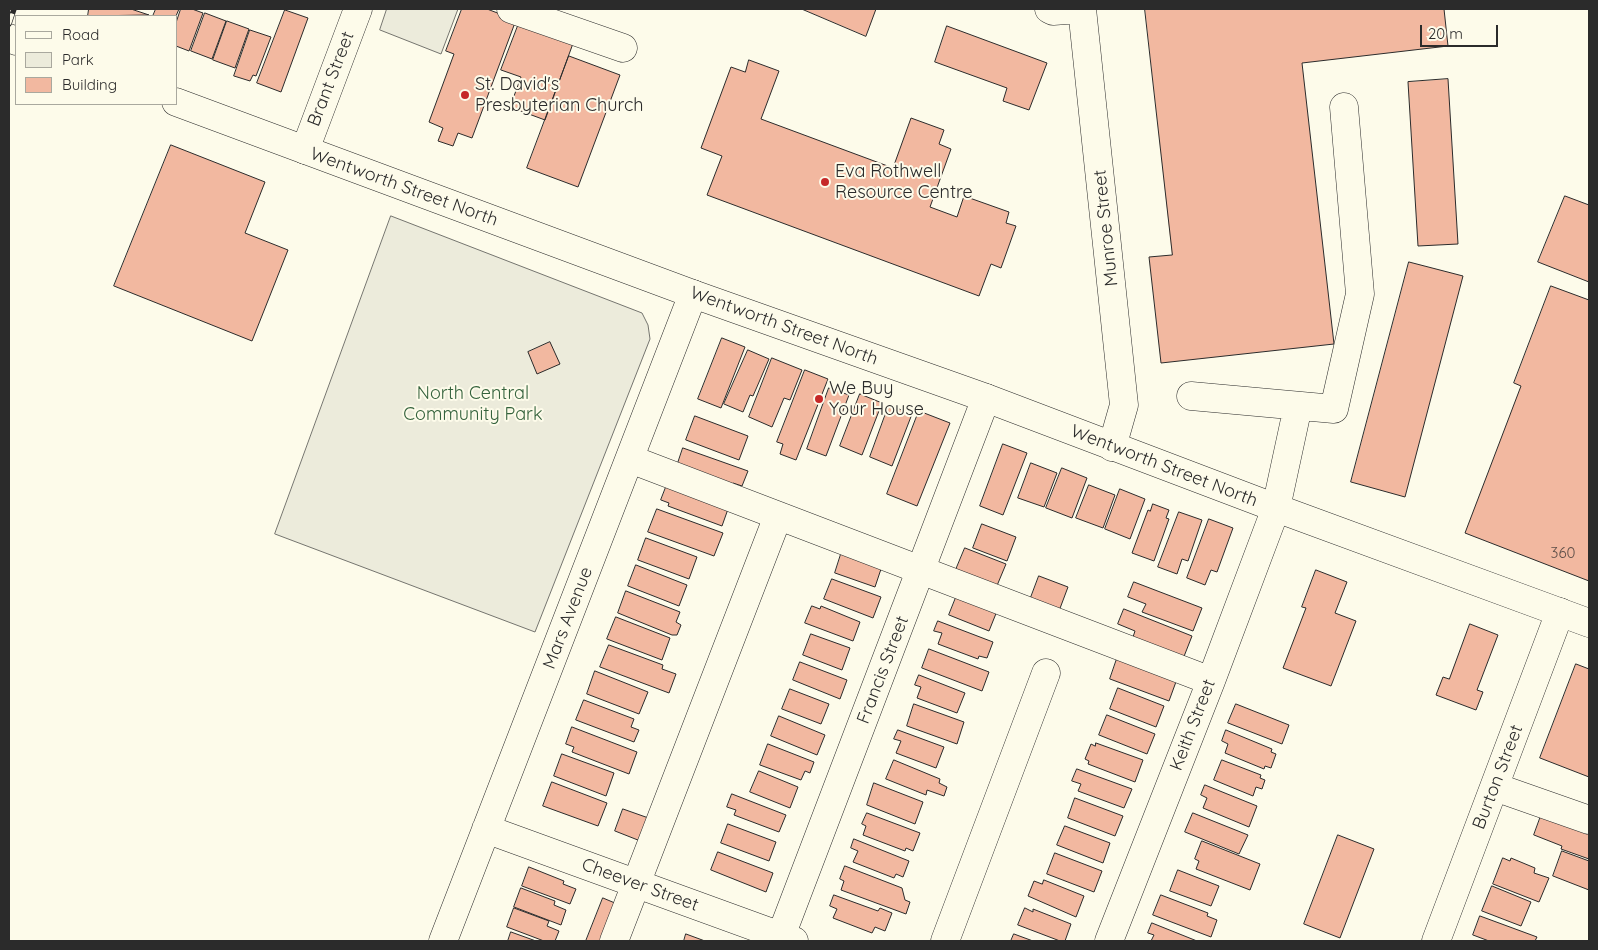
<!DOCTYPE html>
<style>
body{margin:0}
#map{position:relative;width:1598px;height:950px;overflow:hidden;background:#fdfbea;font-family:Quicksand,sans-serif}
canvas{display:block}
.frame{position:absolute;inset:0;border:10px solid #2b2b2b;pointer-events:none}
.legend{position:absolute;left:15px;top:15px;width:162px;height:90px;box-sizing:border-box;background:#fdfbea;border:1px solid #a9a89e;margin:0;padding:6px 9px;list-style:none;font-size:15px;color:#2b2b2b}
.legend li{display:flex;align-items:center;gap:10px;height:25px}
.legend b{width:25px;border:1px solid #a9a89e}
.scale{position:absolute;left:1420px;top:25px;width:78px;height:22px;box-sizing:border-box;border:2px solid #2b2b2b;border-top:0;padding-left:6px;font-size:15px;line-height:18px;white-space:nowrap;color:#2b2b2b;-webkit-text-stroke:4px #fdfbea;paint-order:stroke}
</style>
<div id="map">
<canvas width="1598" height="950"></canvas>
<div class="frame"></div>
<ul class="legend">
<li><b style="height:6px;background:#fdfbea"></b>Road</li>
<li><b style="height:14px;background:#ecebdb"></b>Park</li>
<li><b style="height:14px;background:#f2b8a0"></b>Building</li>
</ul>
<div class="scale">20 m</div>
</div>
<script>
const c = document.querySelector('canvas').getContext('2d');
c.lineJoin = 'round';
function fill(path, color) {
  c.fillStyle = color;
  c.fill(path, 'evenodd');
}
function trace(path, color, width, dash) {
  c.strokeStyle = color;
  c.lineWidth = width;
  c.lineCap = dash ? 'butt' : 'round';
  c.setLineDash(dash || []);
  c.stroke(path);
}
function write(font, color, halo, rows, align = 'center') {
  c.font = font + ' Quicksand,sans-serif';
  c.lineWidth = 4;
  c.setLineDash([]);
  c.textBaseline = 'middle';
  c.strokeStyle = halo;
  c.fillStyle = color;
  for (const [text, x, y, turn = 0] of rows) {
    c.save();
    c.translate(x, y);
    c.rotate((+turn || 0) * Math.PI / 180);
    c.textAlign = isNaN(turn) ? turn : align;
    if (halo) c.strokeText(text, 0, 0);
    c.fillText(text, 0, 0);
    c.restore();
  }
}
const green = new Path2D(`
 M387,9h71l-17,45 -61,-24z
 M391,216l251,97 6,12 2,14 -115,293 -260,-98z`);
fill(green, '#ecebdb');
trace(green, '#74746e', 1);
const building = new Path2D(`
 M89,9h42l18,6 -61,1z
 M156,9h23l-3,7h-23z
 M181,9h11l11,4 -14,38 -13,-5v-23z
 M462,9h25l29,11 -44,118 -14,-5 -5,13 -15,-5 5,-13 -14,-6 25,-68 -8,-3z
 M802,9h74l-10,27z
 M1145,9h299l4,37 -146,17 32,281 -173,19 -12,-106 23,-2z
 M285,10l23,8 -27,74 -24,-9z
 M205,13l21,8 -14,38 -21,-8z
 M521,18l54,20 -30,82 -35,-13 11,-30 -20,-7z
 M227,21l22,8 -14,39 -22,-8z
 M947,26l100,37 -18,47 -26,-9 4,-13 -72,-26z
 M250,30l21,7 -15,39 -3,-1 -3,6 -16,-5z
 M569,56l51,19 -42,112 -51,-19z
 M749,60l30,11 -18,48 132,49 18,-50 33,12 -5,14 12,5 -21,58 27,10 7,-21 45,16 -3,11 10,3 -15,42 -10,-4 -12,32 -272,-101 15,-39 -21,-8 30,-81 14,5z
 M1448,79l10,165 -40,2 -10,-164z
 M171,145l94,37 -20,51 43,17 -36,91 -138,-55z
 M1565,196l24,9v77l-51,-20z
 M1409,262l54,14 -58,221 -54,-15z
 M1551,286l38,14v281l-124,-48 56,-147 -7,-3z
 M722,338l23,9 -24,61 -23,-9z
 M550,342l10,22 -23,10 -9,-22z
 M748,350l21,9 -16,37 -3,-1 -7,17 -19,-8z
 M772,358l30,12 -12,30 -6,-2 -12,29 -23,-10z
 M805,370l23,9 -32,81 -16,-6 3,-10 -6,-2z
 M829,388l20,7 -23,61 -19,-7z
 M860,394l22,9 -20,52 -22,-9z
 M889,405l23,9 -20,52 -22,-9z
 M919,411l31,12 -33,83 -30,-12z
 M695,416l53,20 -9,24 -53,-20z
 M1003,444l24,9 -24,62 -23,-9z
 M683,448l65,23 -6,15 -9,-3 -2,6 -55,-20z
 M1031,463l26,10 -13,34 -26,-9z
 M1062,468l25,10 -15,40 -26,-10z
 M668,482l60,27 -6,17 -54,-20 1,-3 -8,-3z
 M1089,485l26,10 -12,33 -27,-10z
 M1120,489l25,10 -15,40 -25,-10z
 M1153,504l16,6 -3,8 3,1 -15,42 -22,-8 16,-43 2,1z
 M657,509l66,24 -9,23 -66,-24z
 M1179,512l23,8 -14,41 -6,-2 -5,15 -19,-7z
 M1209,519l24,9 -16,44 -6,-2 -6,15 -18,-7z
 M982,524l34,13 -9,24 -34,-13z
 M646,538l51,19 -8,22 -51,-19z
 M965,548l41,16 -10,24 -41,-16z
 M842,551l40,15 -7,21 -40,-14z
 M636,565l51,20 -8,21 -51,-20z
 M1316,570l31,12 -12,31 21,8 -25,65 -48,-18 23,-60 -4,-1z
 M1039,576l29,11 -9,24 -29,-11z
 M832,579l49,18 -8,21 -49,-19z
 M1134,582l68,26 -9,23 -51,-19 4,-8 -18,-7z
 M626,591l54,21 -4,10 5,3 -4,10h-5l-54,-22z
 M957,595l40,16 -8,20 -40,-16z
 M812,606l8,3 1,-3 39,16 -7,19 -48,-18z
 M1124,609l68,27 -9,23 -51,-19 3,-9 -17,-7z
 M616,617l54,21 -8,22 -55,-21z
 M938,621l55,21 -6,16 -8,-2 -1,3 -40,-15 4,-11 -8,-2z
 M1470,624l28,11 -21,55 6,2 -7,18 -40,-15 7,-18 6,2z
 M811,634l39,14 -8,22 -39,-15z
 M609,645l54,20 -1,4 14,5 -7,19 -69,-26z
 M929,649l60,23 -7,19 -60,-23z
 M1120,650l57,29 -8,22 -59,-22z
 M800,662l47,18 -7,19 -47,-19z
 M1576,664l13,5v108l-49,-19z
 M595,671l53,21 -9,22 -52,-20z
 M919,675l46,18 -8,20 -40,-15 4,-11 -6,-2z
 M1118,688l46,18 -8,21 -46,-18z
 M790,689l39,15 -8,20 -39,-15z
 M584,700l50,19 -3,8 8,3 -5,12 -58,-22z
 M914,704l50,18 -7,22 -50,-18z
 M1236,704l53,21 -7,19 -54,-21z
 M1107,715l48,19 -8,20 -48,-19z
 M779,716l46,19 -8,20 -46,-19z
 M572,727l65,25 -8,22 -57,-22 2,-5 -8,-3z
 M898,730l46,17 -8,21 -40,-15 5,-12 -7,-2z
 M1226,730l46,19 -1,3 5,2 -5,14 -6,-2 -1,3 -39,-16 3,-9 -6,-3z
 M1096,743l47,17 -8,22 -47,-18 1,-3 -4,-2 6,-15 4,2z
 M768,744l46,18 -4,11 -5,-2 -4,9 -41,-15z
 M562,754l52,19 -8,23 -52,-20z
 M894,760l46,19 -1,4 8,4 -3,9 -17,-6 -1,5 -40,-16z
 M1222,760l39,15 -1,3 5,2 -3,9 -6,-2 -3,9 -39,-16z
 M1077,769l55,20 -8,19 -46,-17 3,-7 -9,-3z
 M759,771l39,16 -8,21 -40,-16z
 M552,782l55,21 -9,23 -55,-20z
 M874,783l49,19 -8,22 -48,-19z
 M1205,785l52,21 -8,21 -46,-19 4,-10 -6,-3z
 M732,794l54,21 -7,17 -45,-17 2,-5 -9,-3z
 M1075,798l48,18 -8,20 -47,-18z
 M623,809l34,12 -9,23 -33,-13z
 M867,813l53,20 -7,18 -7,-3 -1,3 -42,-16 3,-9 -4,-2z
 M1193,813l55,22 -9,19 -54,-22z
 M1542,813l47,17v29l-28,-10 1,-3 -28,-11z
 M728,824l48,18 -7,19 -48,-18z
 M1065,826l45,17 -7,20 -46,-18z
 M1338,835l36,14 -34,89 -36,-14z
 M854,839l55,22 -6,16 -7,-3 -2,4 -41,-16 5,-11 -7,-3z
 M1202,841l58,23 -10,26 -54,-21 3,-8 -4,-2z
 M1562,851l27,10v29l-36,-14z
 M718,852l55,21 -7,19 -55,-22z
 M1055,853l47,18 -8,21 -47,-18z
 M1503,858l7,3 1,-3 24,10 -1,5 15,5 -10,24 -46,-18z
 M845,866l57,22 3,12 5,2 -4,12 -65,-24 3,-9 -4,-2z
 M529,867l35,14 -1,3 13,5 -6,15 -48,-18z
 M1178,870l41,16 -8,20 -41,-15z
 M1044,880l40,16 -8,21 -48,-21 6,-15 8,3z
 M1492,886l39,16 -10,24 -39,-15z
 M521,888l34,13 -1,4 12,5 -5,15 -47,-18z
 M834,895l44,16 2,-3 12,5 -7,18 -10,-4 -3,6 -39,-15 4,-9 -7,-3z
 M1161,895l47,18 -1,3 10,4 -6,17 -58,-22z
 M603,898l19,8 -19,35h-17z
 M514,908l35,13 -2,5 12,5 -4,10h-11l-37,-14z
 M1025,908l8,4v-3l38,15 -6,17h-5l-42,-16z
 M1480,916l57,21 -2,4h-46l-16,-6z
 M1152,923l45,18h-46l3,-6 -6,-2z
 M511,932l25,9h-28z
 M686,934l19,7h-21z
 M1014,934l19,7h-22z`);
fill(building, '#f2b8a0');
trace(building, '#2b2b2b', 1);
const minor = new Path2D(`
 M511,9l112,39
 M1049,9l4,2 27,-2
 M1082,9l42,396 -12,42
 M305,150l53,-141
 M1191,396l143,13 26,-115 -16,-187
 M630,459l581,222
 M1495,787l94,33
 M486,829l308,112
 M443,941l250,-647
 M614,941l164,-425
 M779,941l207,-543
 M945,941l101,-268
 M1109,941l102,-260 65,-173 22,-102
 M1436,941l124,-329`);
const major = new Path2D(`
 M9,38l7,3
 M176,102l517,192 293,104 290,110 313,115`);
trace(minor, '#2b2b2b', 29);
trace(major, '#2b2b2b', 29);
trace(minor, '#fdfbea', 28);
trace(major, '#fdfbea', 28);
const rail = new Path2D(`
 M9,24l5,-15`);
trace(rail, '#2b2b2b', 5.5);
trace(rail, '#fdfbea', 4, [11]);
for (const [x, y, r, color] of [
 [465,95,5,"#c62828"],
 [825,182,5,"#c62828"],
 [819,399,5,"#c62828"]
]) {
  const dot = new Path2D();
  dot.arc(x, y, r, 0, 2 * Math.PI);
  c.fillStyle = color;
  c.fill(dot);
  trace(dot, '#fdfbea', 2);
}
write('15px', '#5d4e48', null, [
 ["360",1563,553]
]);
write('18px', '#2b2b2b', '#fdfbea', [
 ["Brant Street",331,79,-69],
 ["Wentworth Street North",404,187,20],
 ["Munroe Street",1106,228,-96],
 ["Wentworth Street North",784,326,20],
 ["Wentworth Street North",1164,466,21],
 ["Mars Avenue",568,618,-69],
 ["Francis Street",883,670,-69],
 ["Keith Street",1193,725,-69],
 ["Burton Street",1498,777,-69],
 ["Cheever Street",640,885,20]
]);
write('18px', '#2b2b2b', '#fdfbea', [
 ["St. David's",475,85],
 ["Presbyterian Church",475,106],
 ["Eva Rothwell",835,172],
 ["Resource Centre",835,193],
 ["We Buy",829,389],
 ["Your House",829,410]
], 'left');
write('18px', '#34623c', '#fdfbea', [
 ["North Central",473,394],
 ["Community Park",473,415]
]);
</script>
